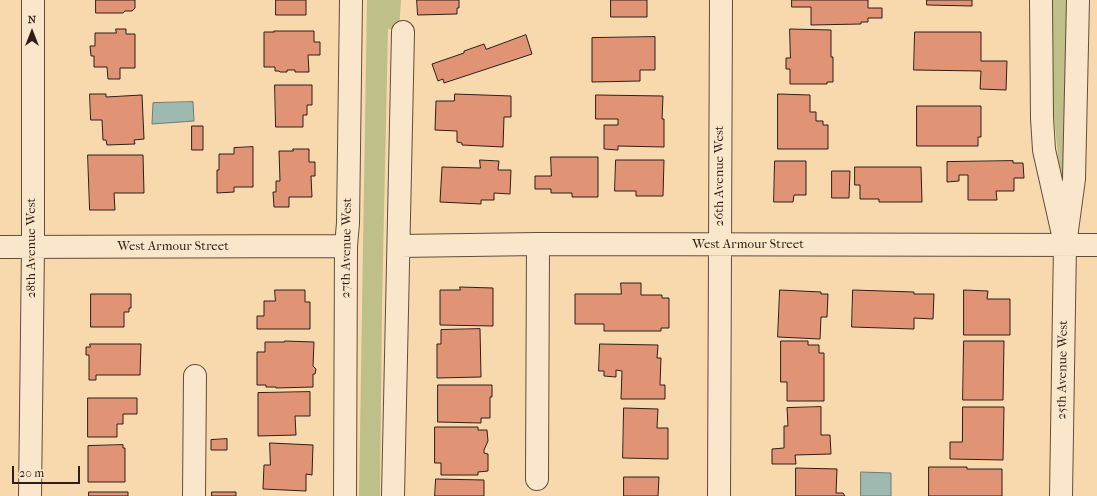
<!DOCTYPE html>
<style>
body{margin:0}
#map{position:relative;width:1097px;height:496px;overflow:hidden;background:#f7d9ad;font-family:"IM FELL French Canon",serif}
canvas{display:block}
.north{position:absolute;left:12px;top:12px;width:40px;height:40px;-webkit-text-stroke:3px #fae6ca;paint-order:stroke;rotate:0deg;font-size:11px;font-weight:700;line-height:16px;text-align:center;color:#2d1f18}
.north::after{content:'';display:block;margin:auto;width:14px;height:18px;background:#2d1f18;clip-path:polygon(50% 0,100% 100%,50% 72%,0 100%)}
.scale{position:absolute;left:12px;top:466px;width:68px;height:18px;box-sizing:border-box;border:2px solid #2d1f18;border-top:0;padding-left:5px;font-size:12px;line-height:14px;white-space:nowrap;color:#2d1f18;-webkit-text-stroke:3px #fae6ca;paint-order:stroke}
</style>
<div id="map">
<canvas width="1097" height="496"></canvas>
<div class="north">N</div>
<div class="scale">20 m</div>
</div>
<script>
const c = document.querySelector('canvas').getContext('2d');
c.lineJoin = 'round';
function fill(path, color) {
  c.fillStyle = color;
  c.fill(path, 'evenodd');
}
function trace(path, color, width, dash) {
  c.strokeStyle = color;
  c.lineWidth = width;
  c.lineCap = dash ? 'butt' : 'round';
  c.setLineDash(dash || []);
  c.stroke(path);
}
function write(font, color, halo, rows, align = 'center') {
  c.font = font + ' "IM FELL French Canon",serif';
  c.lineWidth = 3.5;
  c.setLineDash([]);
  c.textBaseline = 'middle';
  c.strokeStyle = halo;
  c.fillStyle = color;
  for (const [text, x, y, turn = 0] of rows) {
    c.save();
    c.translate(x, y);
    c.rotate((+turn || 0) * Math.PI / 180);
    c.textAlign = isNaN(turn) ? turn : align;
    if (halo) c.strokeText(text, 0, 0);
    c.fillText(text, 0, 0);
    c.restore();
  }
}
fill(new Path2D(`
 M367,0h34l-2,31 -11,-2 -6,276 -2,191h-21z
 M1053,0h20l-2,97 -9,97 -10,-97z`), '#bebf89');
const water = new Path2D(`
 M193,102l1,19 -42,3 1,-21z
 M861,472l30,1v23h-30z`);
fill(water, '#9eb9b0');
trace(water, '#717b73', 1);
const building = new Path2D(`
 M96,0h39v8l-3,3h-7l-2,2h-27z
 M276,0h30v15h-30z
 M417,0h42v8h-2v6l-39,1z
 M611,0h36v17h-36z
 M792,0h76v8h14v10h-14v4h-7v2l-50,1v-18h-19z
 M927,0h45v6l-45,-1z
 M116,29h10v5h9v34h-15v11h-12l-1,-12h-13v-11h-3l-1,-10h5v-13h21z
 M790,29l41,1v27h2v25h-6v2h-37v-15h-4v-11h4z
 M274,31h40v11h6v13h-12l1,17h-14v-2h-8v2h-7l-1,-1h-4v-4h-11v-35h10z
 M915,32h66v29h26l-1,29 -26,-1 1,-18 -67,-1z
 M526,35l6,19 -88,29 -1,-4 -5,2 -6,-17 32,-11v-2l20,-7 2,5z
 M655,37v33h-15v11l-48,1v-44z
 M275,85h37v20h-5v10h-4v12h-27z
 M90,94h16v3l36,-2 2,44 -10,1 1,4 -28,1 -1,-5h-3l-1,-20h-11z
 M455,94l56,2v21h-7l-1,30 -41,-2v-2l-5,-1v-11l-22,-1 1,-29h18z
 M778,94l32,1v17h6v9h7v4h5v24h-50z
 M596,95l67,1 -1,23h2v28l-46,-1v4l-14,-1v-24h14v-6h-22z
 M917,106h64v31h-3v9h-61z
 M192,126h11v24h-11z
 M253,147v40h-19v5l-17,1v-23h2v-16h15v-6z
 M293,149h16v13h6v14h-4l1,21h-23v10h-15l-1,-15h3v-11h4l-1,-30h14z
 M88,155h55l1,38h-30l1,17h-25z
 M551,157h47v40h-26v-4h-21v-4h-16v-13h16z
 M480,160l19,1 -1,9h13l-1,24 -16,-1v7h-13v4l-41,-2 2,-35 38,1z
 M616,160h48l-1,36h-27v-5h-21z
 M775,161h31v34h-12l-1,7h-19z
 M1013,161v2h10l1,15h-10v13h-18l1,9h-29v-25h-9v6l-12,1v-20z
 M855,167h66l1,35h-43v-3h-19v-14h-5z
 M832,171h18l-1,27h-17z
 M621,283h20v12h21v3h7v30h-8v3h-57v-7h-29v-30h46z
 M460,287l33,1v38l-53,-1v-35h20z
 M275,290h30v12h5v27h-53v-13h7v-15h11z
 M780,290l41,2v2h7l-1,23h-6l-1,22 -42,-2z
 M853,290l61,2v2h20l-1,25 -19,-1v11l-62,-2z
 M964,290l24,1 -1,8h23v36h-46z
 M91,294h40v14h-2v4h-5v15h-33z
 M480,329l1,48 -44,1v-34h4v-14z
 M285,341l29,1 -1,24 3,3 -1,5h-2v13l-37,1v-1h-10v-2h-9v-33h8v-10h19z
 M781,341h27v4h11v8h5v48h-37v-19h-6z
 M964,341h40l-1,59h-40z
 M90,344h51l-1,31h-44v5h-7v-25h-3v-8h4z
 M600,344l58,1 -1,13h4l-1,27h5v14h-44l1,-28 -6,-1v7l-12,-1v-5h-5z
 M438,385h54v12h-2v21h-9v5l-43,-1z
 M310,392v24h-15l1,19 -38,1v-43z
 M88,398h49v16h-14v10h-6v13h-29z
 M821,407v28h9l1,19 -36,1 1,9h-24v-15l12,-1v-22h4l-1,-18z
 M963,407h41l-1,53 -53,-1v-17h12z
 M624,408l34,1 -1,19h11v31l-45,-1z
 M435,427h43v3h9l1,11 -4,9v3l4,1v17l-10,1v3h-37v-12h-6z
 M227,439v11h-16v-10z
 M270,443l43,2 -1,30 -6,-1v17l-43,-2 1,-24h6z
 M123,445v3h2v34h-37v-36z
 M929,467h38v2h35v27h-73z
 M796,468l41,1 -1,24h7l2,3h-49z
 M624,477h35l-1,19h-34z
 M436,479l48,1v16h-49z
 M89,492h39v4h-39z
 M212,492h24v4h-24z`);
fill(building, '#e19376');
trace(building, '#2d1f18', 1);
const minor = new Path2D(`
 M1041,0l1,118 2,32 18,80
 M399,246l139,-2 559,1
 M0,247l346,-1
 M537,479l1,-235
 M30,496l3,-249v-247
 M194,496l1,-120
 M345,496l1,-250 2,-23 3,-223
 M393,496l10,-464
 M719,496l2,-496
 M1061,496l4,-251 9,-66 4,-179`);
trace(minor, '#604e3d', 24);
trace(minor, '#fae6ca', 22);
write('13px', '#2d1f18', '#fae6ca', [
 ["26th Avenue West",720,176,-90],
 ["West Armour Street",748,245],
 ["West Armour Street",173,247],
 ["28th Avenue West",32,248,-90],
 ["27th Avenue West",347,248,-89],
 ["25th Avenue West",1063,370,-89]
]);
</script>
